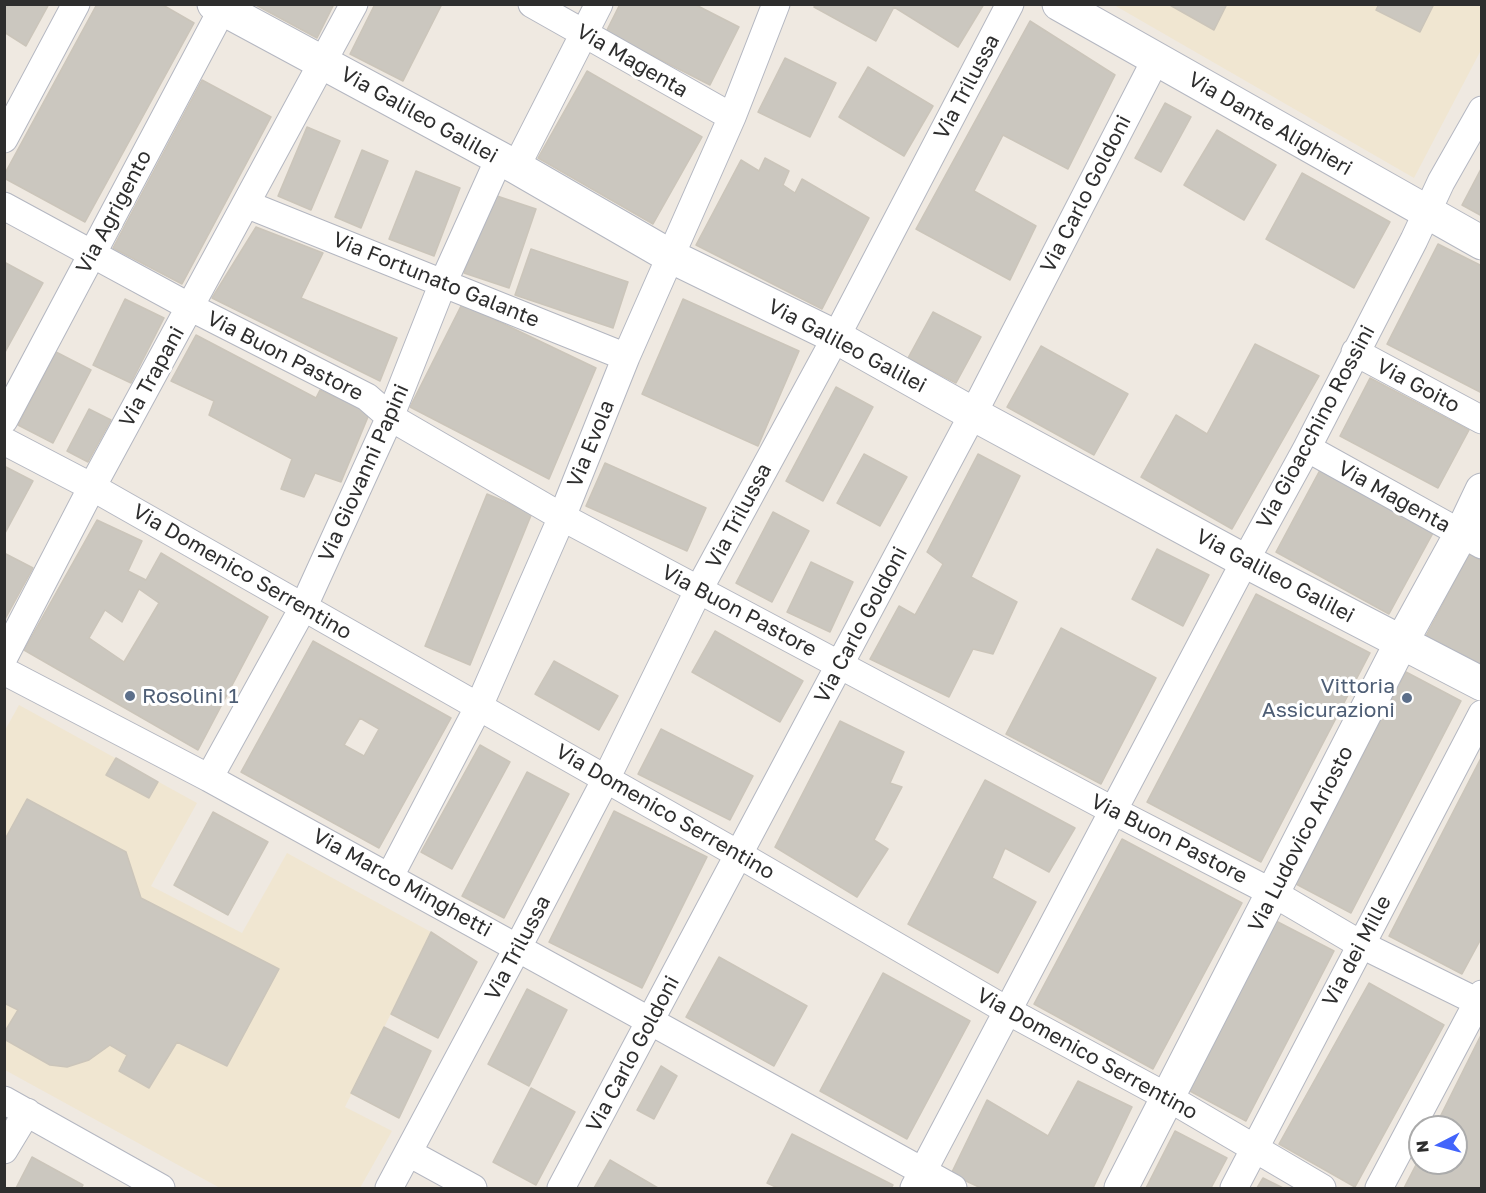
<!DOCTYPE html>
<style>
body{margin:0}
#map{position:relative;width:1486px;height:1193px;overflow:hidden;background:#efe9e1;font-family:"Golos Text",sans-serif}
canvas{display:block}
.frame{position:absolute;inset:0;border:6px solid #2e2e2e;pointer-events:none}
.north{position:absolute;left:1408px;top:1115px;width:60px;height:60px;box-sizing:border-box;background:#fff;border:2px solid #ababab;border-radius:50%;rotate:264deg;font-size:16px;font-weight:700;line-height:24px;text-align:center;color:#2e2e2e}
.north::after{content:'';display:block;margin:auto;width:21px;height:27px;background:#4264fb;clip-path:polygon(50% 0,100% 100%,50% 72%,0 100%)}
</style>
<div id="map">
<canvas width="1486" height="1193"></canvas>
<div class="frame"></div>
<div class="north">N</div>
</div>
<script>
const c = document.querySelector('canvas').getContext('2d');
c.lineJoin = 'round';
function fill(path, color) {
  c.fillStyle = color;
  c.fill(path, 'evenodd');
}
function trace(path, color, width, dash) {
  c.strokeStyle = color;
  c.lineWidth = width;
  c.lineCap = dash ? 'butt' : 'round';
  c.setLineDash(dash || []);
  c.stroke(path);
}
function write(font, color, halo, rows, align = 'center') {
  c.font = font + ' "Golos Text",sans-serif';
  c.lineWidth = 6;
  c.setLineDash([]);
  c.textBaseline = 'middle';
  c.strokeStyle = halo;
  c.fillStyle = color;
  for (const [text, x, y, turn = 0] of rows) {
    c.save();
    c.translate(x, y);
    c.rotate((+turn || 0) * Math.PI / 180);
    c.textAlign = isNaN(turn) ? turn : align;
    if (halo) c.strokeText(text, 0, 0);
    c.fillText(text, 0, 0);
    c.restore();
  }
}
fill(new Path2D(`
 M1114,5h367v45l-67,128z
 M19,705l178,98 -46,83 91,47 45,-80 144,79 -86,175 47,24 -32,57h-140l-215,-118 -1,-338z`), '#f0e6d1');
const building = new Path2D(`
 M4,4h45l-23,42 -22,-14z
 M97,4h64l33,19 -109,199 -81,-44v-3z
 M254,4h80l-17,34z
 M375,4h67l-39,77 -53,-27z
 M620,4h74l45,23 -29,58 -104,-53z
 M816,4h168l-26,43 -64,-40 -18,34 -62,-34z
 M1168,4h59l-13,26z
 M1379,4h55l-14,28 -44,-22z
 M1030,21l85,54 -47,94 -65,-34 -29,56 62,35 -26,54 -94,-51z
 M785,58l51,25 -26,54 -52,-25z
 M868,67l65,39 -29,50 -65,-39z
 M587,71l115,66 -49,87 -115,-66z
 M202,80l69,37 -89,167 -69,-36z
 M1165,103l26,14 -30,55 -26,-14z
 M307,127l33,14 -29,69 -33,-14z
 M1217,130l59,35 -32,55 -60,-35z
 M362,150l26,11 -27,67 -26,-11z
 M765,158l24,13 -6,14 12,8 7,-14 67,39 -47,91 -126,-64 45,-85 18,11z
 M1482,167v49l-20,-11z
 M416,171l44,17 -26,68 -45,-17z
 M1302,173l88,49 -36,66 -88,-49z
 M491,194l45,15 -27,79 -45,-15z
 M256,227l67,26 -22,45 96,40 -17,43 -168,-83z
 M1438,244l44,22v127l-95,-49z
 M531,249l97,33 -15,46 -98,-33z
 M4,262l39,21 -39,71z
 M125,299l39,19 -33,65 -38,-18z
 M683,299l116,52 -41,95 -116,-52z
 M462,304l134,64 -47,111 -139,-72z
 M933,312l48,25 -25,46 -48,-25z
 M196,335l120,63 4,-8 50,22 -29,70 -26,-9 -11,24 -23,-8 11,-30 -83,-44 5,-14 -43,-20z
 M1255,344l64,32 -87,153 -91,-52 35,-62 31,19z
 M1041,346l87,48 -34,61 -87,-48z
 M56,352l35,18 -38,73 -35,-18z
 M1370,378l99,52 -31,58 -98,-52z
 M836,387l37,20 -50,94 -37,-20z
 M89,409l22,11 -23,42 -21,-11z
 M864,454l43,23 -27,49 -43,-23z
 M978,454l42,22 -49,101 46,25 -24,52 -20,-5 -24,48 -79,-38 29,-53 16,9 28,-51 -16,-12z
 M605,463l101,45 -19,43 -101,-45z
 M4,466l29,15 -29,54z
 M1320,470l113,63 -44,81 -113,-62z
 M487,494l45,19 -62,152 -45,-19z
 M773,512l36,19 -37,71 -36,-19z
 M97,520l45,21 -14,30 18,9 15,-27 107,64 -70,133 -174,-100zM139,589l20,14 -35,59 -35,-24 16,-28 17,12z
 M1157,549l52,26 -26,51 -51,-27z
 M4,553l29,15 -29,53z
 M1469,554l13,7v104l-56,-29z
 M811,562l42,20 -23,50 -43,-20z
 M1256,594l114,59 -109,209 -114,-60z
 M1061,628l95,50 -55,106 -95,-50z
 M715,631l88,50 -23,41 -88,-50z
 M313,641l138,77 -72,130 -138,-76zM360,718l19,11 -15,27 -20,-11z
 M554,661l64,35 -19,34 -64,-36z
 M1406,672l55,29 -110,212 -55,-29z
 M840,721l64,31 -14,31 12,4 -28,53 14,9 -31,48 -82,-50z
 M661,729l92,47 -23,44 -92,-46z
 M480,745l30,17 -58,107 -31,-17z
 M1482,756v181l-20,37 -73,-38z
 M116,758l42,24 -9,16 -43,-23z
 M527,772l42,22 -65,124 -42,-22z
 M985,780l90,48 -26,44 -44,-24 -13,30 44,24 -38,71 -90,-49z
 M27,799l99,53 15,46 138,71 -52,97 -50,-24 -28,46 -30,-17 8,-16 -17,-10 -21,15 -22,7 -17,-2 -46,-26v-6l14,-23 -14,-7v-162z
 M614,811l93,46 -65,131 -93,-46z
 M213,812l55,30 -40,73 -54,-30z
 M1122,839l120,64 -89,166 -119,-65z
 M1276,921l58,30 -88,170 -58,-31z
 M431,932l46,30 -39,76 -47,-24z
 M719,957l88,49 -33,60 -88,-49z
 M883,973l87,48 -63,118 -87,-48z
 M1369,983l75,42 -89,162 -76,-43z
 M527,989l40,21 -38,76 -41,-22z
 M384,1027l47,24 -32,67 -48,-25z
 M1481,1035l1,153h-78l16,-31v6h36v-36h-21z
 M661,1066l16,10 -23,43 -17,-9z
 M1078,1081l54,26 -39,81h-112l-30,-14 36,-74 61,36z
 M531,1088l44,24 -39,73 -43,-23z
 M1175,1131l52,27 -16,30h-65z
 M792,1134l101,51 -2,3h-113l-11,-5z
 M32,1157l51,28 -2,3h-65z
 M610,1160l48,28h-64z
 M1263,1178l20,10h-26z`);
fill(building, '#cbc7bf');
trace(building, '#cbc5ba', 1.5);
const minor = new Path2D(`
 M532,4l200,113
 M4,139l72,-135
 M516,167l83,-163
 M246,204l380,153
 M4,206l186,101 177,90 23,20 172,100 550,293 161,83 87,51 122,60
 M1355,352l127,68
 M4,420l221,-416
 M4,441l88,46 646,367 270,157 161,87 153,90
 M1307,448l175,97
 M4,657l88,-170 262,-483
 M4,671l205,107 744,410
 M209,778l94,-170 87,-191 53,-134 56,-124
 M390,876l89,-170 83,-189 64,-160 106,-240 44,-113
 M4,1100l157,88
 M4,1150l23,-38
 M409,1153l64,35
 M389,1188l129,-241 88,-168 93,-190 137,-252 174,-333
 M561,1188l412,-774 183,-355
 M914,1188l331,-627 62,-113 107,-208 27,-58 41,-72
 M1234,1188l248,-474
 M1379,1188l103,-194`);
const tertiary = new Path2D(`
 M214,4l302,163 154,89 166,81 137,77 272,147 237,123
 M1059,4l423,239
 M1121,1188l280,-545 60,-109 21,-44`);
trace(minor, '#b4b7c1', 29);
trace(tertiary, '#b4b7c1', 35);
trace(minor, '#fff', 27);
trace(tertiary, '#fff', 33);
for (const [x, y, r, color] of [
 [130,696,6,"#5c6f8a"],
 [1407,698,6,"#5c6f8a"]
]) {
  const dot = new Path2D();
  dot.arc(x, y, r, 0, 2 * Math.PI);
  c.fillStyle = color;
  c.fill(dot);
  trace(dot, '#fff', 2);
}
write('21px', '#2e2e2e', '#fff', [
 ["Via Magenta",632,61,30],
 ["Via Trilussa",967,87,-62],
 ["Via Galileo Galilei",419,115,29],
 ["Via Dante Alighieri",1270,124,30],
 ["Via Carlo Goldoni",1086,194,-63],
 ["Via Agrigento",114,212,-62],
 ["Via Fortunato Galante",436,280,22],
 ["Via Galileo Galilei",847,346,28],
 ["Via Buon Pastore",285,356,27],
 ["Via Trapani",152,377,-61],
 ["Via Goito",1418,386,28],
 ["Via Gioacchino Rossini",1316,427,-62],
 ["Via Evola",591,444,-68],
 ["Via Giovanni Papini",364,473,-66],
 ["Via Magenta",1394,497,29],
 ["Via Trilussa",739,516,-62],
 ["Via Domenico Serrentino",242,572,30],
 ["Via Galileo Galilei",1275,576,28],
 ["Via Buon Pastore",739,611,28],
 ["Via Carlo Goldoni",861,625,-62],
 ["Via Domenico Serrentino",665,812,30],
 ["Via Buon Pastore",1169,839,27],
 ["Via Ludovico Ariosto",1301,839,-63],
 ["Via Marco Minghetti",402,883,29],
 ["Via Trilussa",518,948,-62],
 ["Via dei Mille",1357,951,-62],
 ["Via Carlo Goldoni",633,1054,-62],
 ["Via Domenico Serrentino",1087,1054,29]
]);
write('21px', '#4e5e75', '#fff', [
 ["Vittoria",1395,686],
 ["Assicurazioni",1395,710],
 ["Rosolini 1",142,696,"left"]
], 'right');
</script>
